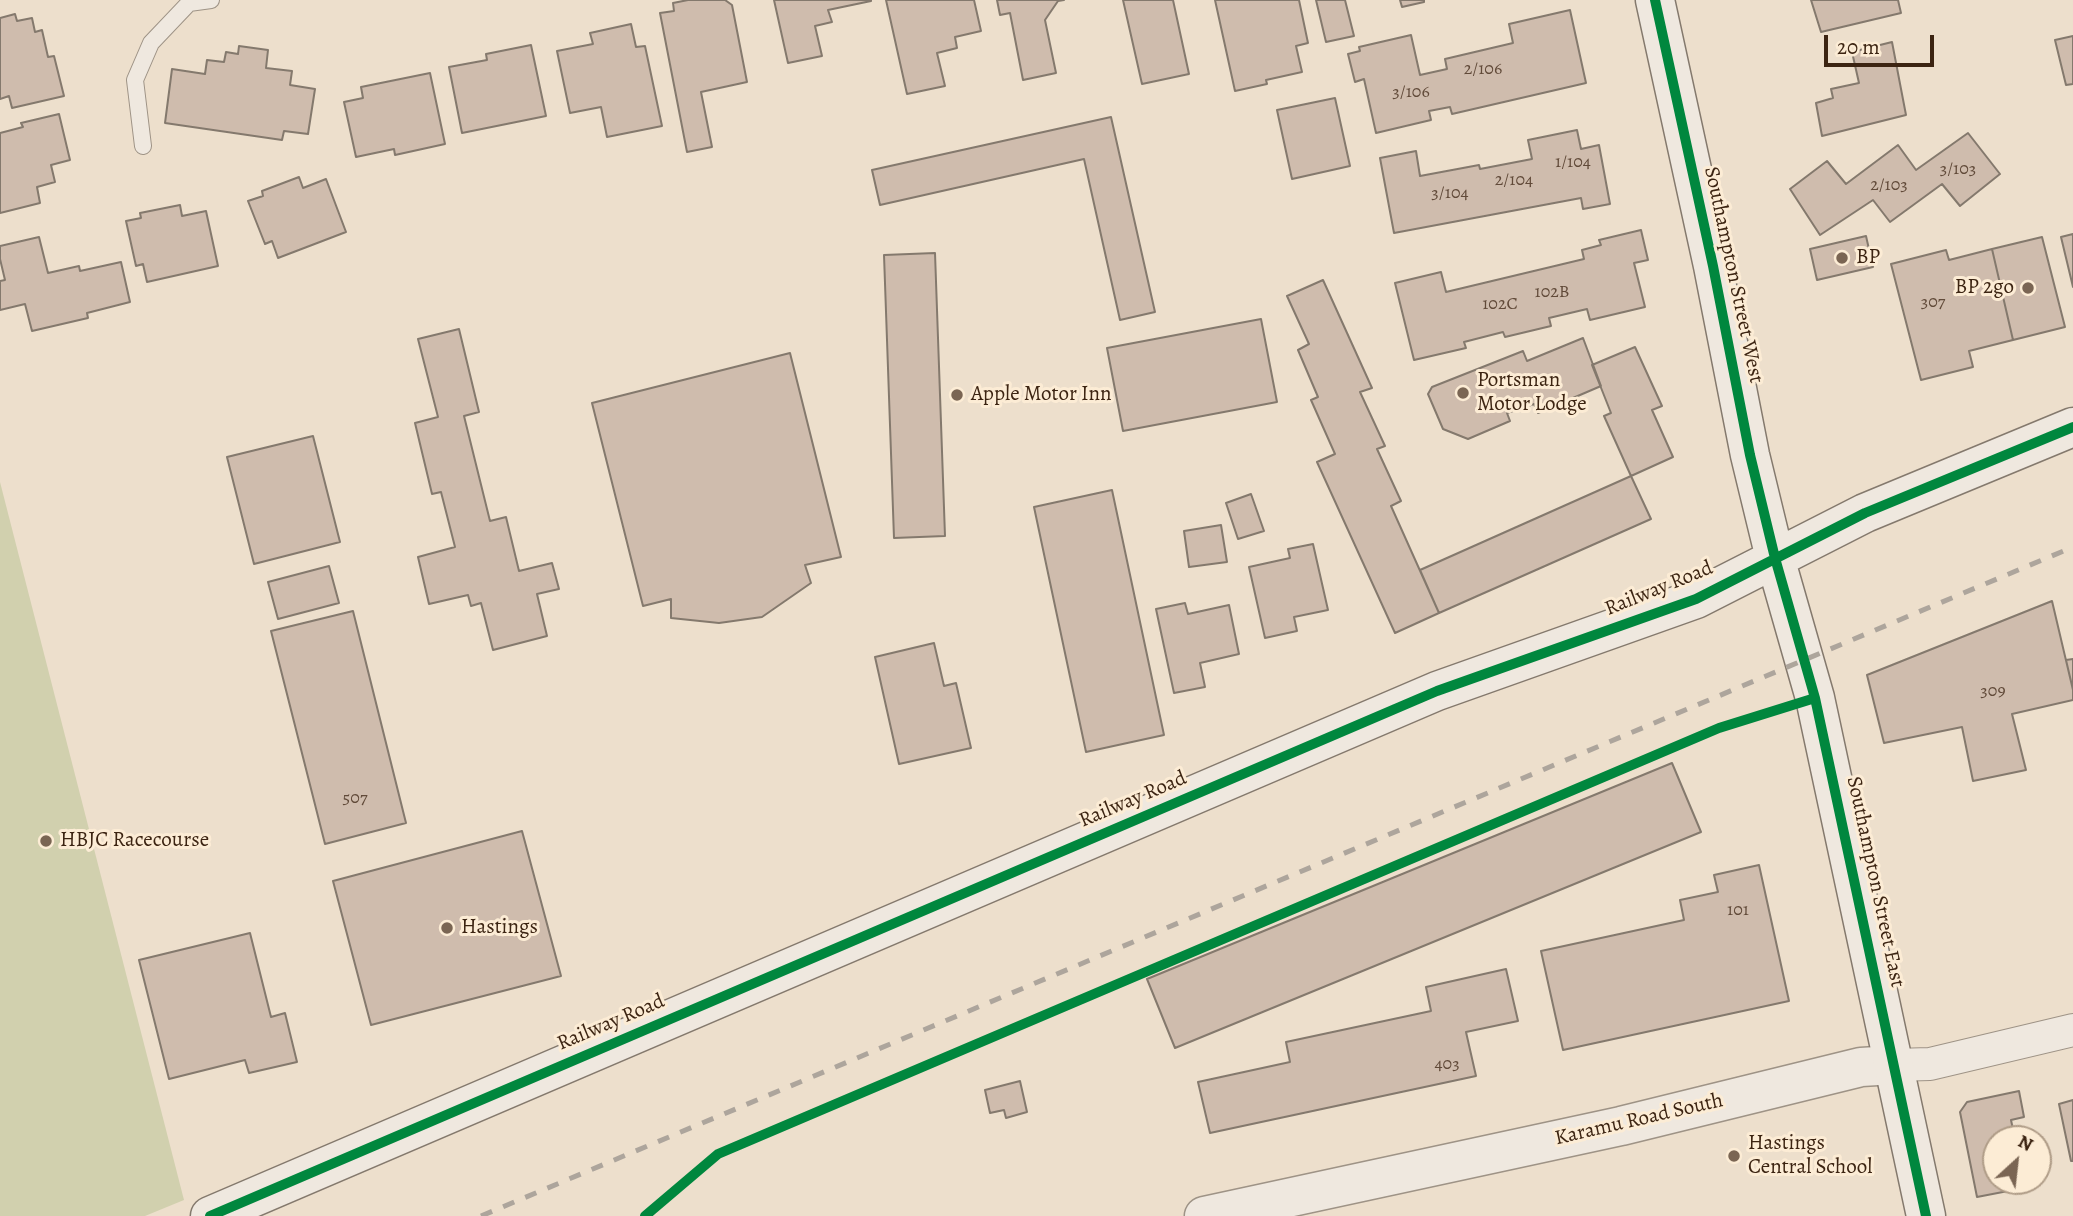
<!DOCTYPE html>
<style>
body{margin:0}
#map{position:relative;width:2073px;height:1216px;overflow:hidden;background:#eddfcc;font-family:Alegreya,serif}
canvas{display:block}
.north{position:absolute;left:1982px;top:1125px;width:70px;height:70px;box-sizing:border-box;background:#fcecd5;border:2px solid #af9c87;border-radius:50%;rotate:27deg;font-size:19px;font-weight:700;line-height:28px;text-align:center;color:#3c2412}
.north::after{content:'';display:block;margin:auto;width:24px;height:32px;background:#7a6553;clip-path:polygon(50% 0,100% 100%,50% 72%,0 100%)}
.scale{position:absolute;left:1824px;top:35px;width:110px;height:32px;box-sizing:border-box;border:4px solid #3c2412;border-top:0;padding-left:9px;font-size:21px;line-height:24px;white-space:nowrap;color:#3c2412;-webkit-text-stroke:5px #fcecd5;paint-order:stroke}
</style>
<div id="map">
<canvas width="2073" height="1216"></canvas>
<div class="north">N</div>
<div class="scale">20 m</div>
</div>
<script>
const c = document.querySelector('canvas').getContext('2d');
c.lineJoin = 'round';
function fill(path, color) {
  c.fillStyle = color;
  c.fill(path, 'evenodd');
}
function trace(path, color, width, dash) {
  c.strokeStyle = color;
  c.lineWidth = width;
  c.lineCap = dash ? 'butt' : 'round';
  c.setLineDash(dash || []);
  c.stroke(path);
}
function write(font, color, halo, rows, align = 'center') {
  c.font = font + ' Alegreya,serif';
  c.lineWidth = 6;
  c.setLineDash([]);
  c.textBaseline = 'middle';
  c.strokeStyle = halo;
  c.fillStyle = color;
  for (const [text, x, y, turn = 0] of rows) {
    c.save();
    c.translate(x, y);
    c.rotate((+turn || 0) * Math.PI / 180);
    c.textAlign = isNaN(turn) ? turn : align;
    if (halo) c.strokeText(text, 0, 0);
    c.fillText(text, 0, 0);
    c.restore();
  }
}
fill(new Path2D(`
 M0,482l184,718 -39,16h-145z`), '#d1d0ae');
const building = new Path2D(`
 M688,0h37l7,5 15,77 -46,10 11,55 -25,5 -27,-139 14,-2 -1,-8z
 M774,0h97v1l-43,9 4,12 -17,4 7,30 -34,7z
 M886,0h88l7,31 -26,6 2,11 -20,5 8,33 -38,8z
 M997,0h67l-6,1 -13,19 11,53 -33,7 -13,-67 -10,2z
 M1123,0h50l16,74 -47,10z
 M1215,0h84l9,43 -12,3 6,26 -36,8 1,4 -32,7z
 M1316,0h29l9,36 -28,6z
 M1400,0h24v2l-22,5z
 M1811,0h87l3,13 -80,19z
 M1570,10l16,73 -134,31 -2,-7 -21,4 2,9 -55,13 -12,-54 -9,3 -7,-28 12,-3 -1,-4 52,-12 9,40 27,-6 -2,-10 68,-16 -4,-19z
 M15,14l2,7 15,-3 3,14 7,-2 6,27 6,-1 10,40 -52,12 -3,-12 -9,3v-81z
 M631,24l5,23 9,-1 17,80 -55,11 -6,-30 -31,6 -13,-62 36,-7 -3,-11z
 M2073,36v48l-7,1 -11,-45z
 M1892,42l14,73 -84,21 -6,-33 17,-5 -2,-9 28,-6 -7,-31z
 M531,45l15,71 -84,17 -13,-66 38,-7 -1,-6z
 M239,46l29,4 -2,18 26,3 -2,14 25,4 -7,45 -24,-3 -2,9 -117,-17 7,-54 33,5 2,-14 17,2 2,-10 12,2z
 M430,73l15,71 -50,11 -1,-6 -38,8 -12,-55 19,-4 -2,-11z
 M1335,98l15,68 -58,13 -15,-69z
 M59,114l11,46 -19,5 4,17 -18,5 3,16 -40,10v-80l23,-6 -2,-4z
 M1111,117l44,195 -35,8 -36,-161 -204,46 -8,-35z
 M1577,130l4,19 18,-4 11,59 -27,5 -2,-11 -187,35 -14,-75 36,-7 4,25 59,-11 1,4 52,-10 -4,-19z
 M1968,133l32,41 -40,32 -18,-22 -52,38 -17,-22 -53,35 -30,-46 37,-28 19,23 52,-39 18,25z
 M299,177l4,11 23,-9 20,53 -68,26 -6,-17 -7,3 -17,-43 15,-5 -1,-5z
 M180,205l2,11 24,-5 12,55 -71,16 -4,-18 -7,2 -10,-45 15,-3 -1,-5z
 M1641,230l7,30 -14,3 11,44 -55,13 -3,-11 -38,9 2,8 -46,11 -2,-5 -39,10 2,6 -52,12 -19,-77 46,-11 5,20 138,-33 -2,-9 19,-5 -2,-5z
 M2073,234v53l-12,-50z
 M1866,236l7,31 -56,13 -7,-31z
 M39,237l9,36 31,-7 1,5 41,-9 9,40 -43,11 1,5 -56,13 -7,-27 -25,6v-29l5,-1 -5,-21v-13z
 M2042,237l23,90 -52,13 -21,-91z
 M1992,249l21,91 -44,11 4,16 -52,13 -30,-116 55,-14 3,10z
 M935,253l10,283 -51,2 -10,-283z
 M1323,280l49,108 -12,4 25,54 -8,3 24,52 -10,5 48,107 -44,20 -78,-171 18,-8 -24,-54 7,-3 -20,-47 11,-6 -22,-48z
 M1261,319l16,83 -154,29 -16,-83z
 M459,329l20,83 -15,4 26,105 16,-4 13,54 33,-8 7,26 -22,5 10,42 -54,14 -12,-47 -10,3 -3,-11 -39,9 -11,-47 37,-10 -14,-55 -9,2 -17,-71 23,-6 -20,-78z
 M1583,338l18,48 -63,27 -4,-9 -27,9 3,8 -42,18 -25,-10 -15,-35 4,-7 91,-36 4,10z
 M1635,347l27,59 -10,4 21,47 -42,19 -27,-60 7,-3 -19,-48z
 M790,353l51,204 -36,8 6,18 -49,34 -43,6 -48,-5v-19l-28,7 -51,-203z
 M313,436l27,106 -86,22 -27,-107z
 M1631,476l20,43 -212,94 -19,-43z
 M1112,490l52,245 -78,17 -52,-245z
 M1251,494l13,37 -26,8 -12,-36z
 M1221,525l6,37 -38,5 -5,-36z
 M1313,544l15,66 -34,7 3,14 -32,7 -16,-71 41,-9 -2,-9z
 M329,566l10,37 -61,16 -10,-37z
 M2052,601l21,89v10l-61,14 14,56 -53,11 -11,-54 -78,16 -17,-68z
 M1185,603l3,11 41,-9 10,49 -39,9 5,24 -31,6 -18,-84z
 M353,611l53,212 -81,21 -54,-213z
 M934,643l10,43 12,-3 15,65 -72,16 -24,-107z
 M2073,659v31l-7,-30z
 M1672,763l29,69 -526,216 -28,-69z
 M522,831l39,145 -190,49 -38,-144z
 M1759,865l30,136 -226,49 -22,-99 143,-31 -4,-20 38,-8 -4,-17z
 M250,933l21,84 14,-4 12,49 -48,11 -4,-13 -76,19 -30,-119z
 M1506,969l12,52 -52,11 10,44 -266,57 -12,-51 92,-20 -4,-20 145,-31 -5,-24z
 M1020,1081l7,31 -21,6 -2,-8 -14,3 -5,-23z
 M2019,1091l5,26 -13,3 4,19h-19v42h37l1,5 -57,11 -17,-85 7,-10z
 M2073,1100v61h-2l-12,-57z`);
fill(building, '#cfbcad');
trace(building, '#84796d', 2);
const service = new Path2D(`
 M143,146l-8,-66 16,-37 38,-40 22,-3`);
const minor = new Path2D(`
 M1894,1065l36,-1 143,-34`);
const tertiary = new Path2D(`
 M1204,1216l417,-90 240,-59 33,-2`);
const secondary = new Path2D(`
 M1655,0l58,266 37,189 25,103 40,140 111,518
 M210,1216l1227,-525 259,-92 169,-86 208,-86`);
trace(service, '#9e9386', 18);
trace(minor, '#9e9386', 34);
trace(tertiary, '#9e9386', 41);
trace(secondary, '#84796d', 41);
trace(service, '#efe8df', 16);
trace(minor, '#efe8df', 32);
trace(tertiary, '#efe8df', 38);
trace(secondary, '#efe8df', 38);
trace(new Path2D(`
 M481,1216l1592,-669`), '#ada59c', 5, [12, 12]);
trace(new Path2D(`
 M1655,0l58,266 37,189 25,103 40,140 111,518
 M210,1216l1227,-525 259,-92 169,-86 208,-86
 M645,1216l73,-62 1001,-426 96,-30`), '#00873e', 10);
for (const [x, y, r, color] of [
 [1842,258,7,"#7a6553"],
 [2028,288,7,"#7a6553"],
 [1463,393,7,"#7a6553"],
 [957,395,7,"#7a6553"],
 [46,841,7,"#7a6553"],
 [447,928,7,"#7a6553"],
 [1734,1156,7,"#7a6553"]
]) {
  const dot = new Path2D();
  dot.arc(x, y, r, 0, 2 * Math.PI);
  c.fillStyle = color;
  c.fill(dot);
  trace(dot, '#fcecd5', 2.5);
}
write('18px', '#614a39', null, [
 ["2/106",1483,70],
 ["3/106",1411,93],
 ["1/104",1573,163],
 ["3/103",1958,170],
 ["2/104",1514,181],
 ["2/103",1889,186],
 ["3/104",1450,194],
 ["102B",1552,293],
 ["307",1933,303],
 ["102C",1500,305],
 ["309",1993,692],
 ["507",355,799],
 ["101",1738,911],
 ["403",1447,1065]
]);
write('21px', '#3c2412', '#fcecd5', [
 ["BP",1856,258],
 ["BP 2go",2014,288,"right"],
 ["Portsman",1477,381],
 ["Motor Lodge",1477,405],
 ["Apple Motor Inn",971,395],
 ["HBJC Racecourse",60,841],
 ["Hastings",461,928],
 ["Hastings",1748,1144],
 ["Central School",1748,1168]
], 'left');
write('21px', '#3c2412', '#fcecd5', [
 ["Southampton Street West",1733,275,78],
 ["Railway Road",1659,589,-22],
 ["Railway Road",1133,800,-23],
 ["Southampton Street East",1875,882,78],
 ["Railway Road",611,1023,-23],
 ["Karamu Road South",1639,1120,-13]
]);
</script>
